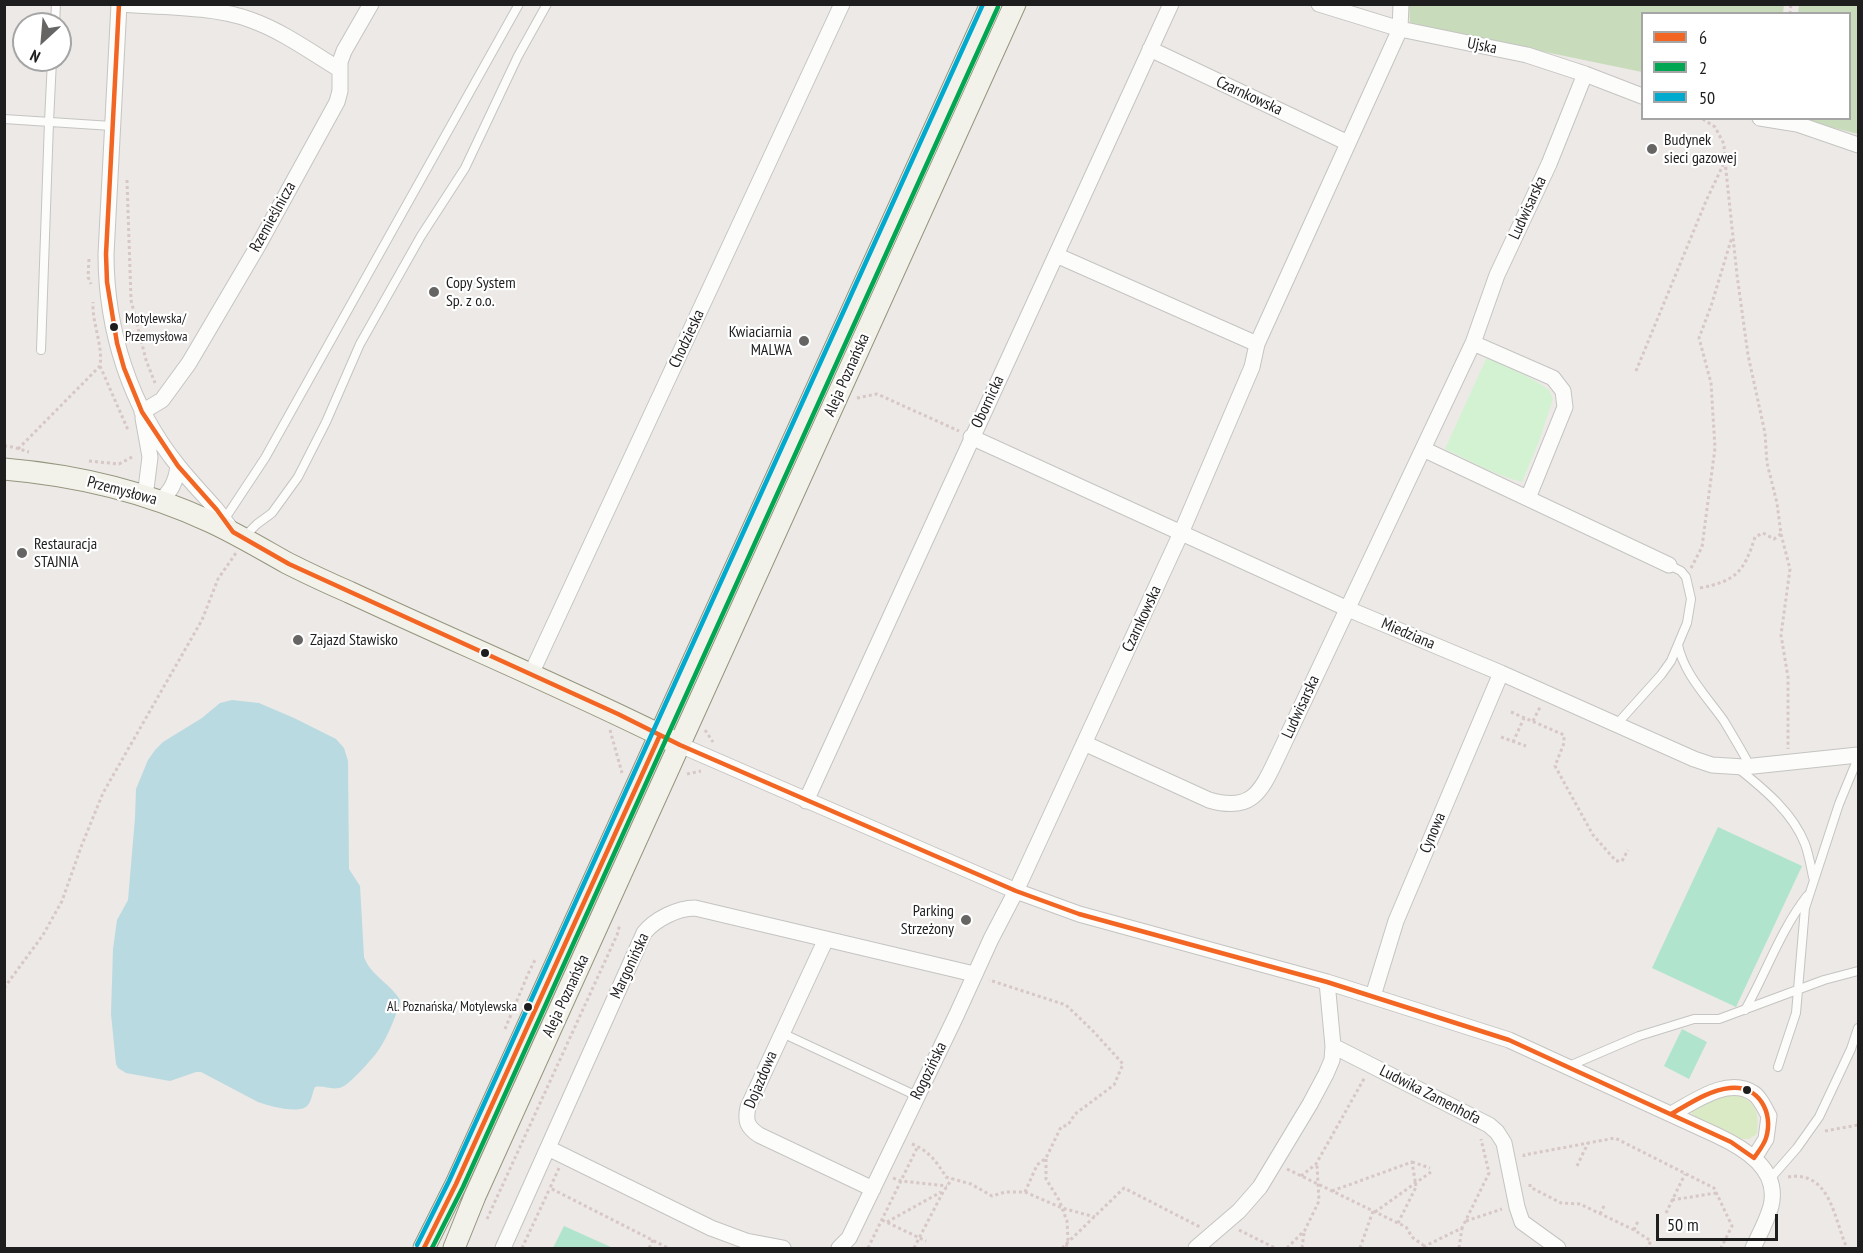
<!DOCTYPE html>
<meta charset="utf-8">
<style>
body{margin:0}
#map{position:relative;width:1863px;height:1253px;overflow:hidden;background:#ece9e6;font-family:"PT Sans Narrow",sans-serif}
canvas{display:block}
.frame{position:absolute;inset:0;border:6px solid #1e1e1e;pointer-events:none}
.legend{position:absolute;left:1641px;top:12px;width:210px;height:108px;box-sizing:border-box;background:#fff;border:2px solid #a5a5a5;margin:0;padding:8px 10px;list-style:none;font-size:18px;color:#1e1e1e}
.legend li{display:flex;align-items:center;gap:12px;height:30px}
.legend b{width:30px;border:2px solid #a5a5a5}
.north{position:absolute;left:12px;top:12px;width:60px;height:60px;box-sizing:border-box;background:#fff;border:2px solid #a5a5a5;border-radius:50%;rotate:206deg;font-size:16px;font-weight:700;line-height:24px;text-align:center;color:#1e1e1e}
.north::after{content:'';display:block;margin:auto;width:21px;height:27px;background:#666564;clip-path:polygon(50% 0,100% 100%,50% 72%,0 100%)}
.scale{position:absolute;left:1656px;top:1214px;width:122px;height:27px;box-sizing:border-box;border:3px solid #1e1e1e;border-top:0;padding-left:8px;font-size:18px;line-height:21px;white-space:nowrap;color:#1e1e1e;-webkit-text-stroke:4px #fff;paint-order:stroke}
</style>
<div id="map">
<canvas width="1863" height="1253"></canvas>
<div class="frame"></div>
<ul class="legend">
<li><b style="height:8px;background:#f26522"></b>6</li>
<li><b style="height:8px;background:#00a651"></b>2</li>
<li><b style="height:8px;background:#00a9ce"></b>50</li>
</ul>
<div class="north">N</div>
<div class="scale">50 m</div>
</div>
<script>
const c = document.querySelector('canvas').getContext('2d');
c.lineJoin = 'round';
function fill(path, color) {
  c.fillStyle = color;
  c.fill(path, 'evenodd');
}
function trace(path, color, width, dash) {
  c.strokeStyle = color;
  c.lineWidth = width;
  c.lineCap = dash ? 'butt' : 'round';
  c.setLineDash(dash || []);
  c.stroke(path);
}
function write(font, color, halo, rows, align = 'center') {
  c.font = font + ' "PT Sans Narrow",sans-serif';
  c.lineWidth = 4.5;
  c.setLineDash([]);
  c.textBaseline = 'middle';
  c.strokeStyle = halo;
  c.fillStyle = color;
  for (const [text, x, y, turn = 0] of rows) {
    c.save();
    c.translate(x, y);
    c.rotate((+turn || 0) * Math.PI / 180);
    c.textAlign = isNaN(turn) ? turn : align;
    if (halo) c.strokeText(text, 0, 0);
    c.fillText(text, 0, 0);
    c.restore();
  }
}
fill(new Path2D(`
 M1736,1094c21,9 23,18 21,40l-8,5h-8l-49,-24v-5l30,-15z`), '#daeac4');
fill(new Path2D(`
 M1409,5h375l-1,8 -141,1v58l-232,-48z
 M1799,5h59v129l-59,-15 51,-1v-104h-52z`), '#c8dbbb');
fill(new Path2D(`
 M1487,357l47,23 15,10 4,9 -14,42 -17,41c-27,-7 -52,-21 -77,-33z`), '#d3f2d2');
fill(new Path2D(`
 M1718,827l84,39 -66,141 -84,-39z
 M1682,1029l25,13 -18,37 -25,-13z
 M564,1226l49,22h-60z`), '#b1e4cc');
fill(new Path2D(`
 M232,700l27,3 35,15 42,21 8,9 4,13 1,108 11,17 4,71c6,18 27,27 36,43 -2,13 -14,40 -22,51 -5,7 -29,34 -36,36 -9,4 -18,-2 -27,0 -3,6 -3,14 -8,19 -8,8 -39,0 -49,-4l-57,-30h-5l-26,9 -44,-8 -8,-5 -2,-4 -5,-50 2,-65 4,-29 11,-20 7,-82 1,-29 12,-29 7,-10 8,-8 39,-24 18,-15z`), '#b9dae0');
const lane = new Path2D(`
 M55,24l1,-20
 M4,119l108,7
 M41,350l8,-228 3,-62
 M224,520l41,-62 254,-454
 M244,537l13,-13 15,-11 26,-36 28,-55 34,-78 61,-108 44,-68 53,-112 29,-52
 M1678,645c6,29 29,52 46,76 9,15 18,30 26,45
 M1616,725l45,-50 10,-14 16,-38 4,-24 -5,-22 -5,-6 -12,-6
 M1739,769c26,21 54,44 66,75 4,11 6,23 8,33
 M1745,1010c21,-37 35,-79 62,-114
 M782,1033l135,63
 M1569,1066l70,-30 55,-17h25l105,-39 34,-9
 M1778,1067l18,-54 9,-105 34,-104 19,-46
 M1769,1180l28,-32 22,-31 32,-68 7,-21`);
const street = new Path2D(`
 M119,4l-13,250c0,76 24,153 73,213 11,14 24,27 36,41 6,7 11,15 17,22
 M119,4c40,3 95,2 132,16 31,11 60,32 88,49
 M1319,4l81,25 127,26 58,19 57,22
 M1150,49l198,94
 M1760,118l37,6 61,21
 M1056,255l201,89
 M1473,343l80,35 10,13 2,16 -37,91
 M142,412l20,-12 27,-37 70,-119 78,-142 3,-11v-29l4,-11 27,-47
 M143,418l7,39 -5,40
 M971,437l377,172 153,64 193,86 18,6 32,2 114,-12
 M1423,449l246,116
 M160,501c11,-10 16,-19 18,-35
 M531,674l311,-670
 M1084,743l125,57c41,12 51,-6 67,-40l197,-417 24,-68 52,-111 36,-90
 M680,745l336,146 63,23 248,68 182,58 207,95c28,13 64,34 55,71 -4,15 -12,29 -18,42
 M806,801l365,-797
 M826,939l-78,168c-3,14 -1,20 11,28l114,54
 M1327,982l6,64 156,79 8,7 7,11 13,64 5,15 36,26
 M1373,996l23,-75 105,-248
 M1671,1114c23,-12 57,-38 82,-21 7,4 12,16 16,23l-3,23 -12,19
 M548,1148l163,80 35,13 37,7
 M503,1248l141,-315c11,-14 34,-25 51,-25l279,66
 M839,1248l10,-10 107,-222 35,-77 25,-48 165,-358 71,-166 5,-23 143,-315 1,-25
 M1196,1248l43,-37 21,-24 50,-83 16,-30 6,-14 1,-14`);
const secondary = new Path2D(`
 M4,469c71,6 143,23 207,53 26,12 51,27 76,41 20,10 41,20 62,29 107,50 217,96 323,149
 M424,1248l32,-64 535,-1180
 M454,1248l21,-52 540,-1192`);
trace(lane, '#c5c4c2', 10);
trace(street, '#c5c4c2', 17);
trace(secondary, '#95957e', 23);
trace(new Path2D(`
 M1790,14l1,-10
 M127,180l4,120 15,60 9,23
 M89,259l-1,18 3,7
 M100,366l28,64
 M1636,371l70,-170 19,-40 -1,-17 -9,-17 -14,-9
 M857,398l20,-4 82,37
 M4,446l9,1 16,5
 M18,449l82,-83c3,-22 -8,-42 -7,-64
 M89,461l30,3 15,-8
 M1781,534l9,35 -9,66 7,42v72
 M1691,568l11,-21 13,-99 -4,-65 -12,-45 12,-32 21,-69
 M1700,588c36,-7 44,-16 55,-51l8,-4 11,6 7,-5 -4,-31 -10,-40 -2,-30 -17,-78 -11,-80 -12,-114
 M1511,712l53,23v8l-9,23 38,69 23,26h6l6,-11
 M1533,721l7,-14
 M610,730l12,43
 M705,730l8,12
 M1501,737l25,9
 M1513,742l11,-24
 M687,774l14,-3
 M4,988l39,-53 19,-34 19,-54 22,-54 99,-173 16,-41 18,-26
 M505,1029l23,-55 8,-16
 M1825,1131l33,-6
 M912,1144c17,7 25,18 34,33l25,7 21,12 13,-4h20l12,-27 9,-7 15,-31 7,-2 7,-11 39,-29 9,-21 -30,-33 -27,-26 -77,-25
 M1524,1157v-2l91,-17 99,50 18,38 -11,22
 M1046,1159v20l13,21 8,21 1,18 -2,9
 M1412,1162l18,6
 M1577,1166l11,-23
 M559,1168l-9,20 118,60
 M1287,1169l119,58 6,10 15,11
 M1301,1176l15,-12 49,-87
 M1788,1177c43,-7 46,43 59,71
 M893,1178l8,3 46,5
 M1530,1184v3l31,16 19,1 54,26 17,11 -4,7
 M1332,1191l80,-29 4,24
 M1025,1192l37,16 33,9
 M1672,1200l44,-7
 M1375,1212l56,-40
 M1666,1213l19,-39
 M1600,1214l5,-10
 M487,1219l130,-284 3,-11
 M882,1220l44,21
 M1466,1221l36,-12
 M887,1222l54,-30
 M1398,1223l18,-36
 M1239,1230l36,18
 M1634,1230l4,-9
 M522,1248l28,-60
 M649,1248l4,-8
 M868,1248l50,-102
 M914,1248l29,-56 9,-13
 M1062,1248l62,-60 76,39
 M1287,1248l18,-18 14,-29 -2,-36
 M1302,1248l2,-15
 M1360,1248l13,-37
 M1425,1248v-2l37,-18 27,-55 -8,-34
 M1459,1248l3,-20`), '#d7c7c5', 3, [3, 3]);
trace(lane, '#fcfcfb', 8);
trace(street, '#fcfcfb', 15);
trace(secondary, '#f3f2ea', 21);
trace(new Path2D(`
 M119,4l-13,250 1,28 10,61 7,25 18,44 36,54 39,44 16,22 56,32 329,150 62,31 336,146 63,23 248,68 182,58 222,102 23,16
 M1671,1114c18,-10 38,-24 59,-26 29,-3 44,25 36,50 -2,7 -8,14 -12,20
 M424,1248l32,-64 204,-449`), '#f26522', 4.5);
trace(new Path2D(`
 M432,1248l31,-61 535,-1180`), '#00a651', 4.5);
trace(new Path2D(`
 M417,1245l32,-64 534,-1177`), '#00a9ce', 4.5);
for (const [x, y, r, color] of [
 [1652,149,6,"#666564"],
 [434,292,6,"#666564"],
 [114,327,5,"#1e1e1e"],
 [804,341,6,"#666564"],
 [22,553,6,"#666564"],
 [298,640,6,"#666564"],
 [485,653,5,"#1e1e1e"],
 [966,920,6,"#666564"],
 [528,1007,5,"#1e1e1e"],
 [1747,1090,5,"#1e1e1e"]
]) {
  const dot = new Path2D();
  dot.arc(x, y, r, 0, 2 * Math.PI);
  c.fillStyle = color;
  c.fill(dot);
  trace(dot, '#fff', 2);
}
write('14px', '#1e1e1e', '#fff', [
 ["Motylewska/",125,319],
 ["Przemysłowa",125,337],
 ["Al. Poznańska/ Motylewska",517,1007,"right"]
], 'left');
write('16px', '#1e1e1e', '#fff', [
 ["Ujska",1482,46,11],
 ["Czarnkowska",1249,96,25],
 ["Ludwisarska",1528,208,-65],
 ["Rzemieślnicza",273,217,-61],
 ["Chodzieska",687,339,-65],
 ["Aleja Poznańska",847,375,-66],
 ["Obornicka",988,402,-65],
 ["Przemysłowa",122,491,15],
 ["Czarnkowska",1142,619,-65],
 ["Miedziana",1408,634,23],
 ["Ludwisarska",1301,707,-65],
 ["Cynowa",1433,833,-67],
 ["Margonińska",630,966,-65],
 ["Aleja Poznańska",566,996,-65],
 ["Rogozińska",929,1071,-64],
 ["Dojazdowa",761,1080,-67],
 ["Ludwika Zamenhofa",1430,1095,27]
]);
write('16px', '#1e1e1e', '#fff', [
 ["Budynek",1664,140],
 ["sieci gazowej",1664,158],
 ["Copy System",446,283],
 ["Sp. z o.o.",446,301],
 ["Kwiaciarnia",792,332,"right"],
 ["MALWA",792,350,"right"],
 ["Restauracja",34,544],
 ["STAJNIA",34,562],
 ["Zajazd Stawisko",310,640],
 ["Parking",954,911,"right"],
 ["Strzeżony",954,929,"right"]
], 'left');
</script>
